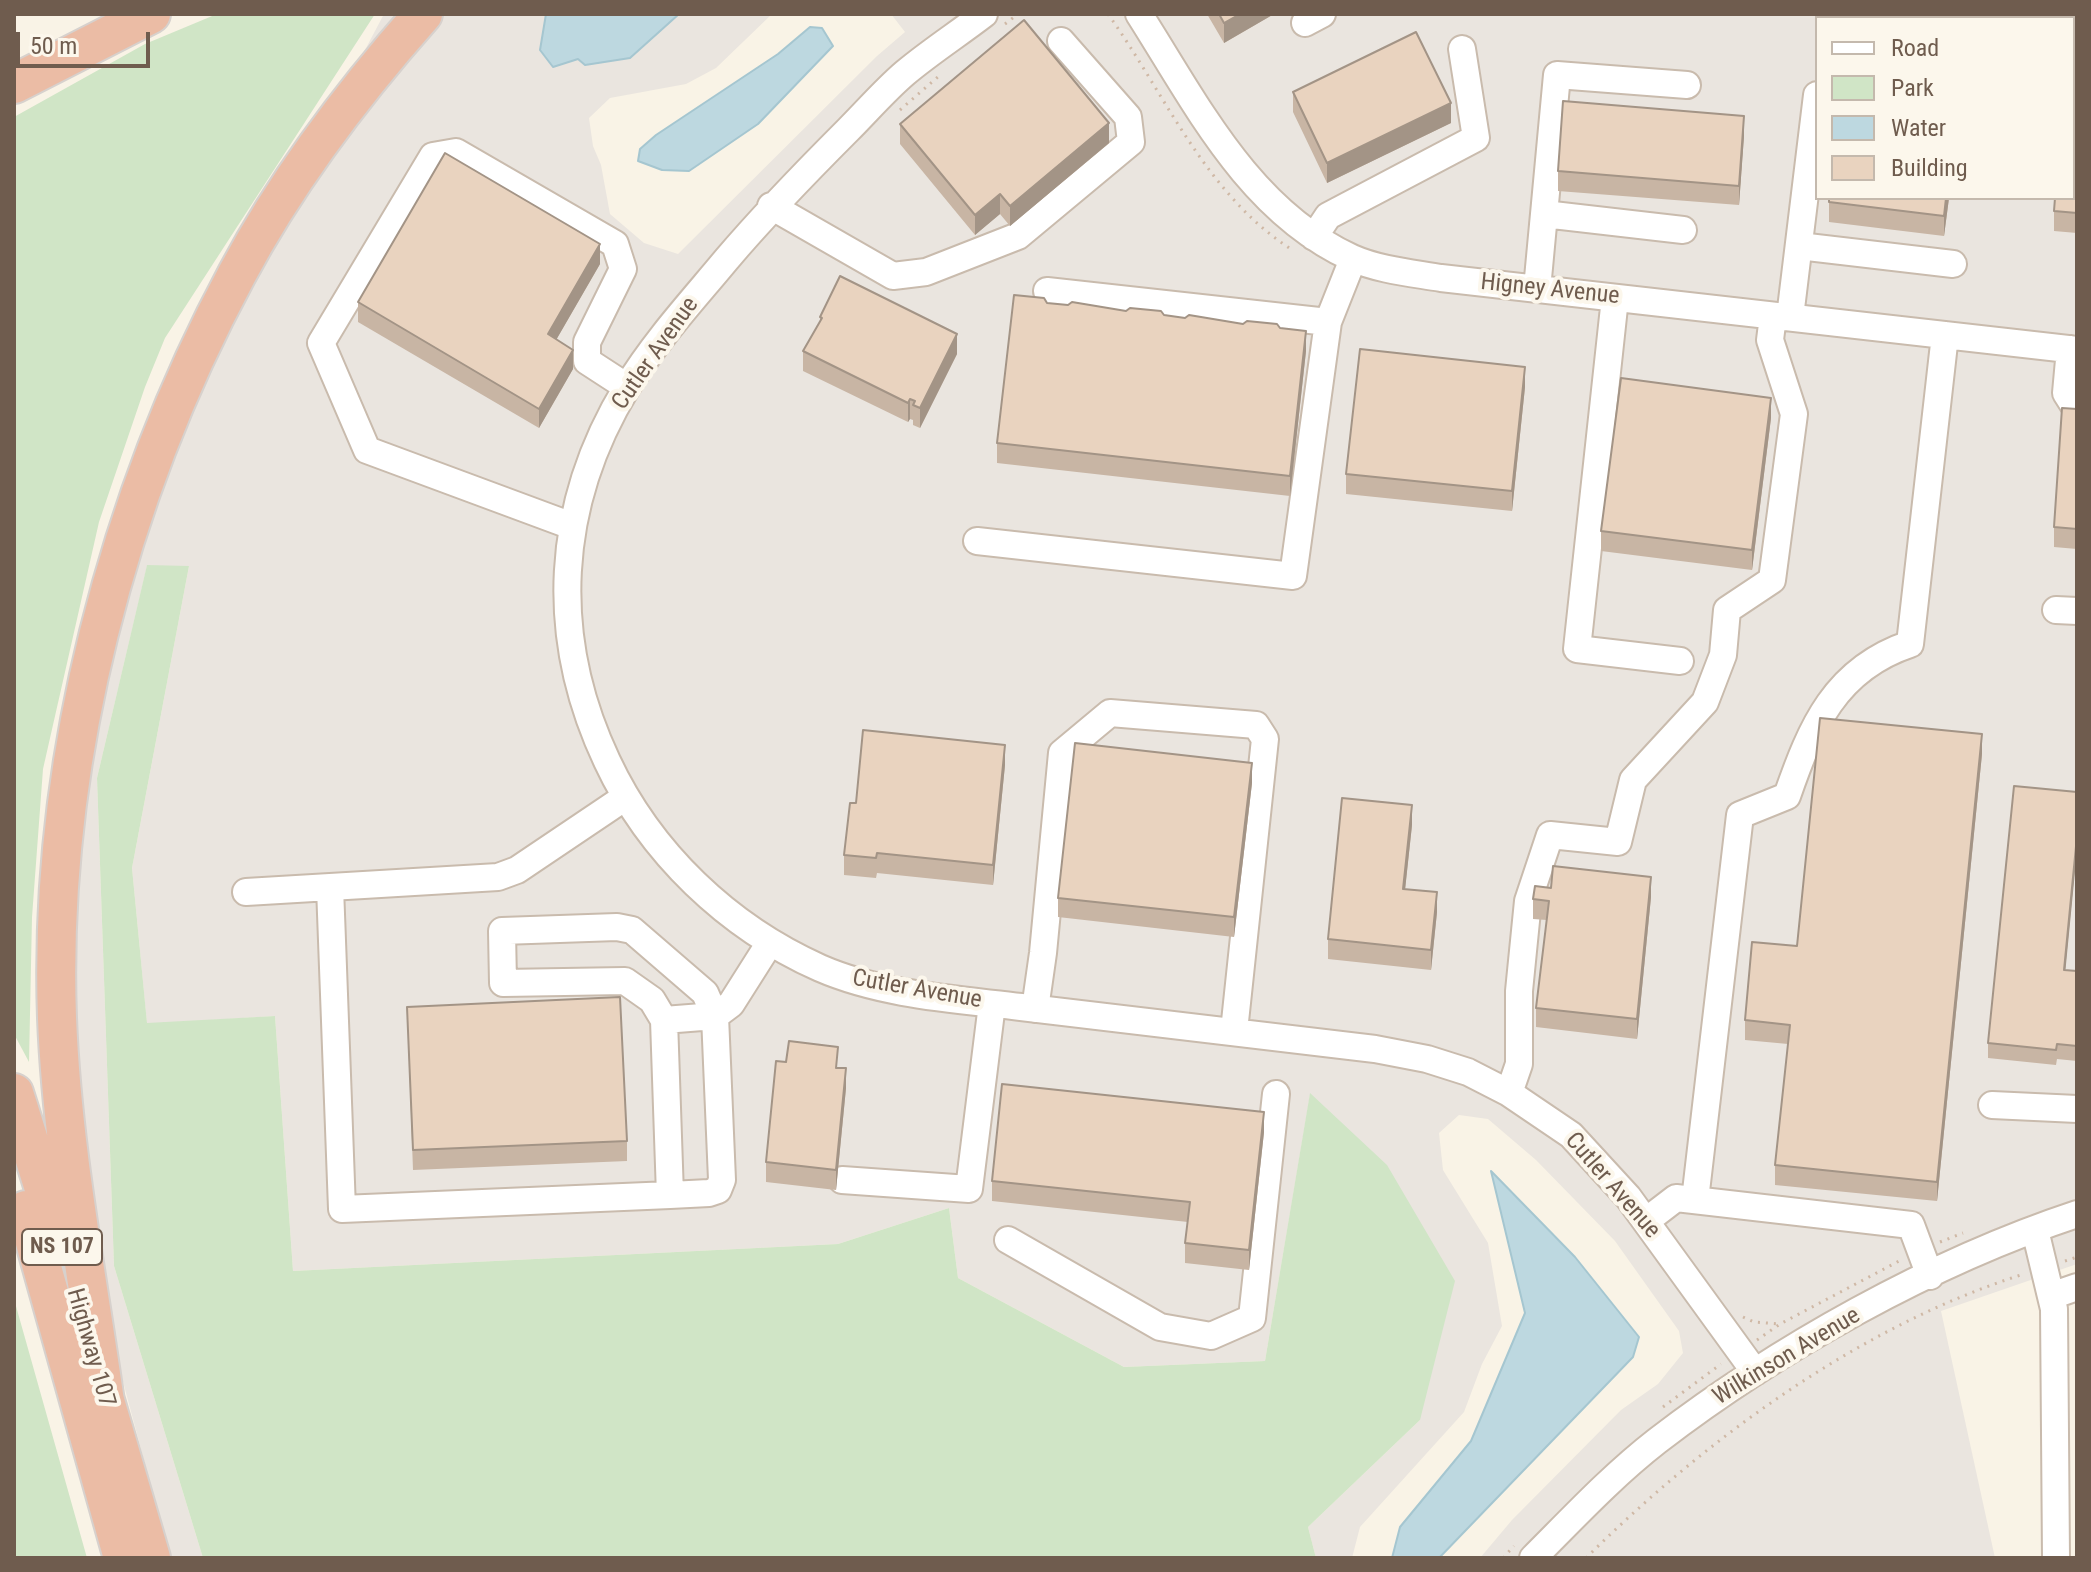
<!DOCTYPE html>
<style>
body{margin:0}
#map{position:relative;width:2091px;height:1572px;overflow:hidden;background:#f9f3e6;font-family:"Roboto Condensed",sans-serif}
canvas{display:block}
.frame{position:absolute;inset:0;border:16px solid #6f5c4e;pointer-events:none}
.legend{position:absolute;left:1815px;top:16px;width:260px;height:184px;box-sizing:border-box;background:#fcf7ec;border:2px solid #c4b9ad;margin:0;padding:10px 14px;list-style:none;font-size:24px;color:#6f5c4e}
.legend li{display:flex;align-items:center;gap:16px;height:40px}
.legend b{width:40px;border:2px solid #c4b9ad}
.scale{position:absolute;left:16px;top:32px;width:134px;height:36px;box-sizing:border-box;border:4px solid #6f5c4e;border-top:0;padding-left:10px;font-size:24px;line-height:28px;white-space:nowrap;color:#6f5c4e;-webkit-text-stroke:6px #fcf7ec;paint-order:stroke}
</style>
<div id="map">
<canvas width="2091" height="1572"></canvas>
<div class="frame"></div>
<ul class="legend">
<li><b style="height:10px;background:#fff"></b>Road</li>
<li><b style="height:22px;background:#d0e5c6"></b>Park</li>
<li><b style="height:22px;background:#bdd8e0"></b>Water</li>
<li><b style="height:22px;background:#e9d3bf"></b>Building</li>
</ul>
<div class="scale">50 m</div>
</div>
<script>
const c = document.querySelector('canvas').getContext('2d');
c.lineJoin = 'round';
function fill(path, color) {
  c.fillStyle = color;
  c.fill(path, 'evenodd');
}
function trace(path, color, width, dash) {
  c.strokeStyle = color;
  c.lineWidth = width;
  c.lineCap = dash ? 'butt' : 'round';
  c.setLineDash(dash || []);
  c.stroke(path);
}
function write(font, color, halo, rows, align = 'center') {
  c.font = font + ' "Roboto Condensed",sans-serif';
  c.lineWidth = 8;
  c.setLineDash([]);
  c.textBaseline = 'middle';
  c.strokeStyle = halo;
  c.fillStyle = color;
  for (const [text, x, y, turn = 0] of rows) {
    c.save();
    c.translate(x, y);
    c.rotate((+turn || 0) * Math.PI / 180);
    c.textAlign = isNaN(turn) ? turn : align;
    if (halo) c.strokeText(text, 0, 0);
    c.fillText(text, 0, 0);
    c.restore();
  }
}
fill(new Path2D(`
 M384,14h162l-6,36 13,17 26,-8 51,-1 49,-44h93l-56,54 -30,16 -76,14 -21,20 4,28 8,19 9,49 34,29 34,11 199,-198 28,-24 -14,-18h1186v1250l-136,47 54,247h-515l32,-38 109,-110 37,-26 25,-31 -4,-22 -64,-90 -79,-81 -48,-41 -29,-4 -20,18 4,37 45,73 14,83 -20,38 -18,48 -104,115 -8,31h-36l-8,-31 112,-107 -110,-325 -45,266 -141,6 -166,-89 -9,-70 -111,36 -545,27 -18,-255 -128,8 -15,-156 57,-302h-42l-50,212 17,488 89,292h-33l-113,-424 29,-490 170,-388zM1817,18h256v180h-256z`), '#eae5df');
fill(new Path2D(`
 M217,14h158l-210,324 -20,49 -46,135 -56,247 -11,148 -3,145 -15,-28v-917l131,-73z
 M147,565l42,1 -57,302 15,155 128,-7 18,255 545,-27 111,-36 9,70 166,89 141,-6 45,-268 77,72 68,116 -35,139 -112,107 8,31h-1113l-89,-292 -17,-488z
 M14,1299l73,259h-73z`), '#d0e5c6');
const water = new Path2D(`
 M546,14h133l-49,44 -45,7 -7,-6 -25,8 -13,-17z
 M810,27l12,1 11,18 -75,78 -69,47 -27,-1 -24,-9 2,-12 16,-14 122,-81z
 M1491,1171l84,86 64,80 -6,20 -194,201h-47l8,-31 71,-86 54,-128z`);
fill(water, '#bdd8e0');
trace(water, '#a5c6d0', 2);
const minor = new Path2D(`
 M984,14c-26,20 -54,38 -79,59 -20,17 -38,38 -57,57 -42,42 -83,84 -122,130 -34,41 -71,81 -99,127 -72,118 -79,249 -20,374 43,92 121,166 213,207 62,27 134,31 201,39 118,15 236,27 354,42l52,10 41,13 41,21 62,42 57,62 127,175
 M1139,14c58,91 110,197 213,244 27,12 60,15 89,20l636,72
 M1305,23l17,-9
 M771,206l122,70 33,-4 92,-36 113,-94 -3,-25 -67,-76
 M1544,214l139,16
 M1314,237l14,-21 148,-78 -14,-89
 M1799,246l154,18
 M1537,289l20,-214 130,10
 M1047,291l281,31
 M1615,298l-38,351 103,12
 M1790,317l27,-222
 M2070,349l-4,44 7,11h4
 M572,526l-205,-76 -46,-107 112,-187 23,-4 159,92 8,25 -36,73v19l40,26
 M977,541l316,35 35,-254 25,-63
 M2056,610l21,1
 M330,887l12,322 328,-14 39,-2 9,-3 4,-10 -7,-164 16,-12 38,-60
 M246,892l252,-15 19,-7 107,-72
 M1035,1009l8,-56 19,-200 48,-40 146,12 9,14 -31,292
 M664,1020l51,-4 -10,-23 -73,-63 -15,-3 -115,4 1,52 122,-2 27,19 12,20 6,175
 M1509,1093l10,-29v-73l9,-90 22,-66 68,7 15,-62 72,-78 18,-47 4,-45 45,-30 22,-166 -24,-74 3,-24
 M1992,1105l85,4
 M842,1180l127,9 23,-185
 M1695,1200l45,-385 47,-19c24,-69 48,-127 123,-152l35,-309
 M1646,1221l30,-23 235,27 19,51
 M2035,1230l19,79 2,249
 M1008,1240l152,87 51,9 41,-18 24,-224
 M2051,1296l26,-9
 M1533,1558c40,-40 79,-82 124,-117 121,-93 275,-179 420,-227`);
const highway = new Path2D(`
 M14,84l137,-70
 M14,1093l47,150
 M26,1210l97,348
 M99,1380l52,178
 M105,1402c-18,-128 -43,-255 -48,-384 -9,-254 60,-521 180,-744 50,-94 116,-181 186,-260`);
trace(minor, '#c9bbad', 30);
trace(highway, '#d7d1cd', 42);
trace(new Path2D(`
 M1108,14c58,81 98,182 186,237
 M1005,24l13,-10
 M900,110l39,-34
 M1940,1242l23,-9
 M2065,1261l12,-4
 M1743,1317l11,5 26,2
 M1757,1340l23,-16 121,-64
 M1663,1407l58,-43
 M1503,1558l11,-12
 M1586,1558c120,-119 275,-233 438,-284`), '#cfb8a5', 3, [2, 6]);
trace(minor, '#fff', 26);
trace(highway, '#ebbca5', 38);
fill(new Path2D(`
 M1207,14h67l-50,29z
 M2077,48v185l-23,-2v-20z
 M1293,92l158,31 -124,60 -34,-71z
 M900,124l209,19 -99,83 -10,-12 -25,21 -75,-91z
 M1744,136l-5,69 -181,-14v-20z
 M1829,198h120l-5,38 -115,-14z
 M600,264l-44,76 17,29 -34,59 -181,-106v-20z
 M1047,303l233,25 26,23 -16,145 -293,-33v-20z
 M820,317l137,37 -37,74 -7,-3v-5l-3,-1 -2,3 -105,-51v-20l17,-29z
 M1525,387l-13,124 -166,-17v-20z
 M2077,409v140l-23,-2v-20z
 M1771,418l-19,152 -151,-19v-20z
 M1982,754l-45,447 -162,-16v-20l13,-121 -43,-4v-20l52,-74z
 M1005,765l-12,120 -116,-12 -1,5 -32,-3v-20l12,-52z
 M1252,783l-18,154 -176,-20v-19z
 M1412,825l-7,64 32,23 -6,58 -103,-11v-20z
 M1651,897l-14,142 -101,-12v-19l11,-88 -14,-1v-20z
 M2065,970l12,1v90l-20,-2 -1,6 -68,-7v-15z
 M407,1007l220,134v20l-214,9z
 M838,1068l8,20 -10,102 -70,-8v-20z
 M1264,1132l-15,138 -64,-7v-20l3,-21 -196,-21v-20z`), '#c8b5a4');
fill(new Path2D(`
 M1240,14h34l-50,29v-20z
 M1451,103v20l-124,60v-20z
 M1744,116v20l-5,69v-19z
 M1109,123v20l-99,83v-20z
 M1000,194v20l-25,21v-20z
 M1946,198h3l-5,38v-20z
 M600,244v20l-52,90v-20z
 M1306,331v20l-16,145v-20z
 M957,334v20l-37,74v-20z
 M573,350v19l-34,59v-19z
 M1525,367v20l-13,124v-20z
 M1771,398v20l-19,152v-20z
 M910,399v20l-2,3v-19z
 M1982,734v20l-45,447v-19z
 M1005,745v20l-12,120v-20z
 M1252,763v20l-18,154v-20z
 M1412,805v20l-9,84v-20z
 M2077,836v15l-13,134v-15z
 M1651,877v20l-14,142v-20z
 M1437,892v20l-6,58v-20z
 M846,1068v20l-10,102v-20z
 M1264,1112v20l-15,138v-20z`), '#a39486');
const building = new Path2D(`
 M1219,14h21l-16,9z
 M1024,20l85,103 -99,83 -10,-12 -25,21 -75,-91z
 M1416,32l35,71 -124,60 -34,-71z
 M2073,47l4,1v165l-23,-2 1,-13h18z
 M1563,101l181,15 -5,70 -181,-15z
 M445,153l155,91 -52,90 25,16 -34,59 -181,-107z
 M1829,198h117l-2,18 -115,-14z
 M840,276l117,58 -37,74 -7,-3 2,-4 -5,-2 -2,4 -105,-52 19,-33 -2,-1z
 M1014,295l30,3 3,5 21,2 4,-3 54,9 4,-3 31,3 3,4 21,3 4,-3 54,9 4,-3 30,3 3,4 26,3 -16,145 -293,-33z
 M1360,349l165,18 -13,124 -166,-17z
 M1621,378l150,20 -19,152 -151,-19z
 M2062,408l15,1v120l-23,-2z
 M1820,718l162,16 -45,448 -162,-17 15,-140 -45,-5 7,-78 45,4z
 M863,730l142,15 -12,120 -116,-12 -1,5 -32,-3 6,-52h6z
 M1075,743l177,20 -18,154 -176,-19z
 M2014,786l63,6v44l-13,134 13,1v75l-20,-2 -1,6 -68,-7z
 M1342,798l70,7 -9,84 34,3 -6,58 -103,-11z
 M1553,866l98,11 -14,142 -101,-11 13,-107 -16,-2 2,-13 16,2z
 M620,997l7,144 -214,9 -6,-143z
 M789,1041l49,6 -2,21h10l-10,102 -70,-8 10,-101 10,1z
 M1002,1084l262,28 -15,138 -64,-7 5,-41 -198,-21z`);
fill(building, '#e9d3bf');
trace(building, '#a39486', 2);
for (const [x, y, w] of [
 [62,1247,80]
]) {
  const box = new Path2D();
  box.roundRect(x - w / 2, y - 18, w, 36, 6);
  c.fillStyle = '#fcf7ec';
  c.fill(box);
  trace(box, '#6f5c4e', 2);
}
write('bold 22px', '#6f5c4e', null, [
 ["NS 107",62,1247]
]);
write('24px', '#6f5c4e', '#fcf7ec', [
 ["Higney Avenue",1550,290,6],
 ["Cutler Avenue",656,354,-55],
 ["Cutler Avenue",917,990,10],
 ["Cutler Avenue",1612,1186,49],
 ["Highway 107",90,1348,74],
 ["Wilkinson Avenue",1787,1357,-31]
]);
</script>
